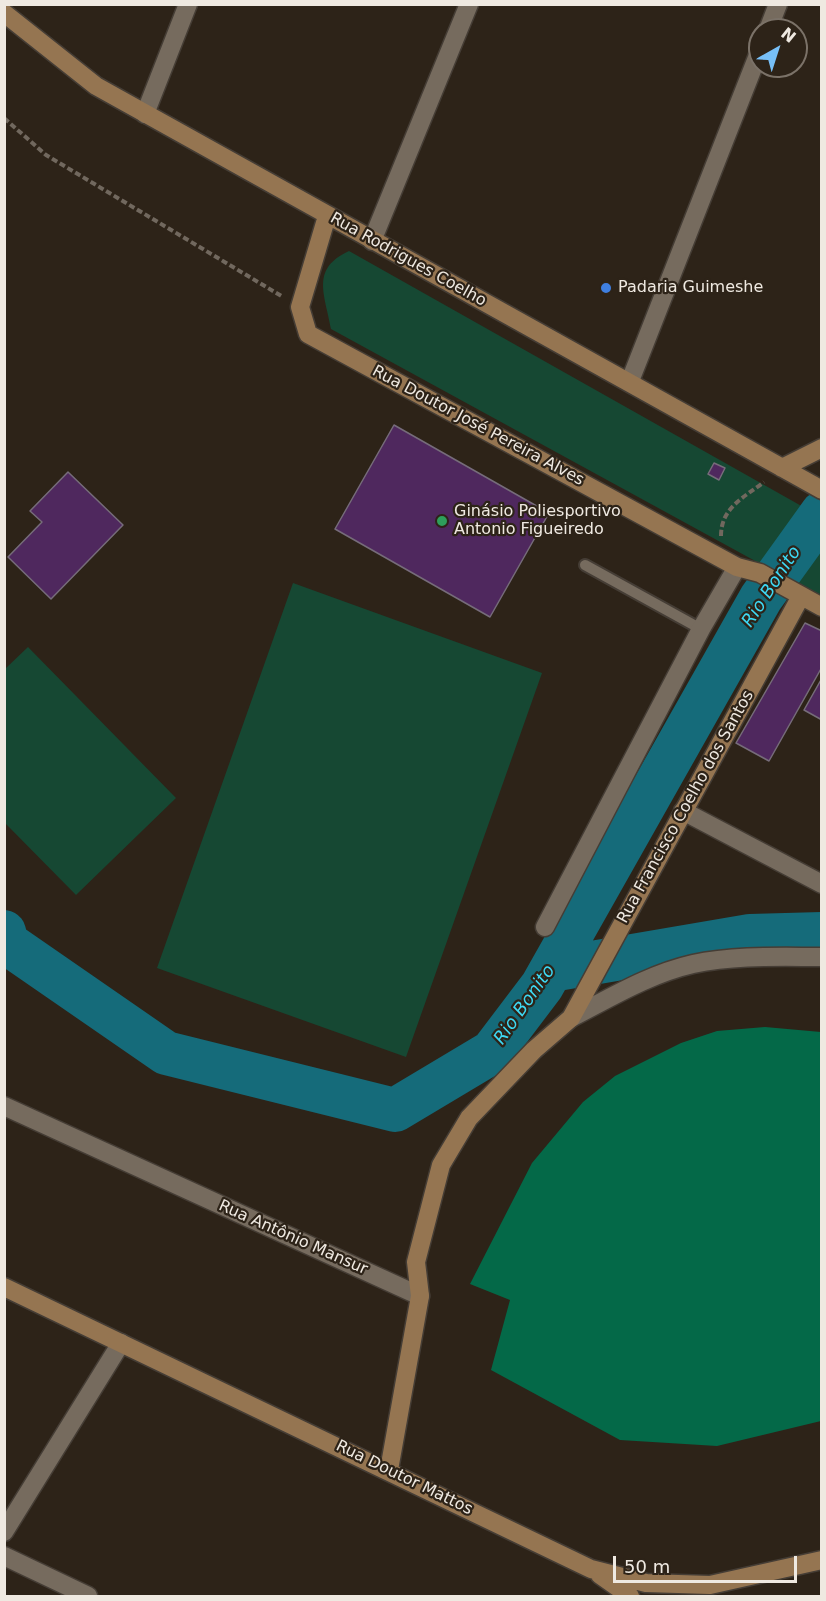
<!DOCTYPE html>
<meta charset="utf-8">
<style>
body{margin:0}
#map{position:relative;width:826px;height:1601px;overflow:hidden;background:#2d2318;font-family:"DejaVu Sans",sans-serif}
canvas{display:block}
.frame{position:absolute;inset:0;border:6px solid #efe9e1;pointer-events:none}
.north{position:absolute;left:748px;top:18px;width:60px;height:60px;box-sizing:border-box;background:#2d2318;border:2px solid #7b7268;border-radius:50%;rotate:39deg;font-size:16px;font-weight:700;line-height:24px;text-align:center;color:#efe9e1}
.north::after{content:'';display:block;margin:auto;width:21px;height:27px;background:#77bff7;clip-path:polygon(50% 0,100% 100%,50% 72%,0 100%)}
.scale{position:absolute;left:613px;top:1556px;width:184px;height:27px;box-sizing:border-box;border:3px solid #efe9e1;border-top:0;padding-left:8px;font-size:18px;line-height:21px;white-space:nowrap;color:#efe9e1;-webkit-text-stroke:4px #2d2318;paint-order:stroke}
</style>
<div id="map">
<canvas width="826" height="1601"></canvas>
<div class="frame"></div>
<div class="north">N</div>
<div class="scale">50 m</div>
</div>
<script>
const c = document.querySelector('canvas').getContext('2d');
c.lineJoin = 'round';
function fill(path, color) {
  c.fillStyle = color;
  c.fill(path, 'evenodd');
}
function trace(path, color, width, dash) {
  c.strokeStyle = color;
  c.lineWidth = width;
  c.lineCap = dash ? 'butt' : 'round';
  c.setLineDash(dash || []);
  c.stroke(path);
}
function write(font, color, halo, rows, align = 'center') {
  c.font = font + ' "DejaVu Sans",sans-serif';
  c.lineWidth = 4.5;
  c.setLineDash([]);
  c.textBaseline = 'middle';
  c.strokeStyle = halo;
  c.fillStyle = color;
  for (const [text, x, y, turn = 0] of rows) {
    c.save();
    c.translate(x, y);
    c.rotate((+turn || 0) * Math.PI / 180);
    c.textAlign = isNaN(turn) ? turn : align;
    if (halo) c.strokeText(text, 0, 0);
    c.fillText(text, 0, 0);
    c.restore();
  }
}
fill(new Path2D(`
 M349,251l472,266v80l-490,-268c-6,-35 -21,-60 18,-78z
 M293,583l249,90 -136,384 -249,-89z
 M28,647l148,151 -100,97 -71,-72v-154z`), '#164833');
fill(new Path2D(`
 M765,1027l56,5v389l-104,25 -97,-6 -129,-70 19,-70 -40,-16 62,-121 51,-61 32,-26 66,-33 36,-12z`), '#046948');
trace(new Path2D(`
 M4,932l3,11 159,110 229,57 97,-58 50,-66 219,-388 61,-85
 M551,970l199,-34 72,-2`), '#156b7a', 44);
const building = new Path2D(`
 M394,425l155,88 -59,104 -155,-88z
 M714,463l11,5 -6,12 -11,-6z
 M68,472l55,53 -72,74 -43,-42 34,-35 -12,-11z
 M805,623l17,8v36l-53,94 -33,-18z
 M822,678v42l-18,-10z`);
fill(building, '#4f285e');
trace(building, '#766c7a', 1.5);
const lane = new Path2D(`
 M585,565l116,64`);
const street = new Path2D(`
 M768,30l10,-26
 M145,114l43,-110
 M372,241l97,-237
 M630,381l130,-331
 M683,811l139,73
 M545,927l156,-298 36,-62
 M571,1018c39,-20 78,-44 122,-54 42,-9 86,-7 129,-7
 M4,1106l416,190
 M4,1532l117,-189
 M4,1556l84,40`);
const secondary = new Path2D(`
 M4,13l92,73 726,404
 M327,216l-27,91 8,27 429,233 23,6 62,34
 M782,468l40,-20
 M4,1287l587,282 55,14 64,2 112,-25
 M389,1470l31,-174 -4,-34 25,-97 28,-47 65,-68 37,-32 230,-422
 M600,1575l30,21`);
trace(lane, '#453d35', 14);
trace(street, '#453d35', 21);
trace(secondary, '#453d35', 21);
trace(new Path2D(`
 M4,118l42,37 237,142
 M721,536c0,-28 22,-38 43,-54`), '#71685e', 4, [6, 3]);
trace(lane, '#766b5e', 10);
trace(street, '#766b5e', 18);
trace(secondary, '#957551', 18);
for (const [x, y, r, color] of [
 [606,288,6,"#3f7fe0"],
 [442,521,6,"#2e9e5b"]
]) {
  const dot = new Path2D();
  dot.arc(x, y, r, 0, 2 * Math.PI);
  c.fillStyle = color;
  c.fill(dot);
  trace(dot, '#2d2318', 2);
}
write('16px', '#efe9e1', '#2d2318', [
 ["Rua Rodrigues Coelho",408,260,29],
 ["Rua Doutor José Pereira Alves",478,426,28],
 ["Rua Francisco Coelho dos Santos",686,807,-61],
 ["Rua Antônio Mansur",293,1238,24],
 ["Rua Doutor Mattos",404,1478,26]
]);
write('16px', '#efe9e1', '#2d2318', [
 ["Padaria Guimeshe",618,288],
 ["Ginásio Poliesportivo",454,512],
 ["Antonio Figueiredo",454,530]
], 'left');
write('italic 18px', '#3ed9f4', '#2d2318', [
 ["Rio Bonito",772,587,-57],
 ["Rio Bonito",525,1005,-55]
]);
</script>
